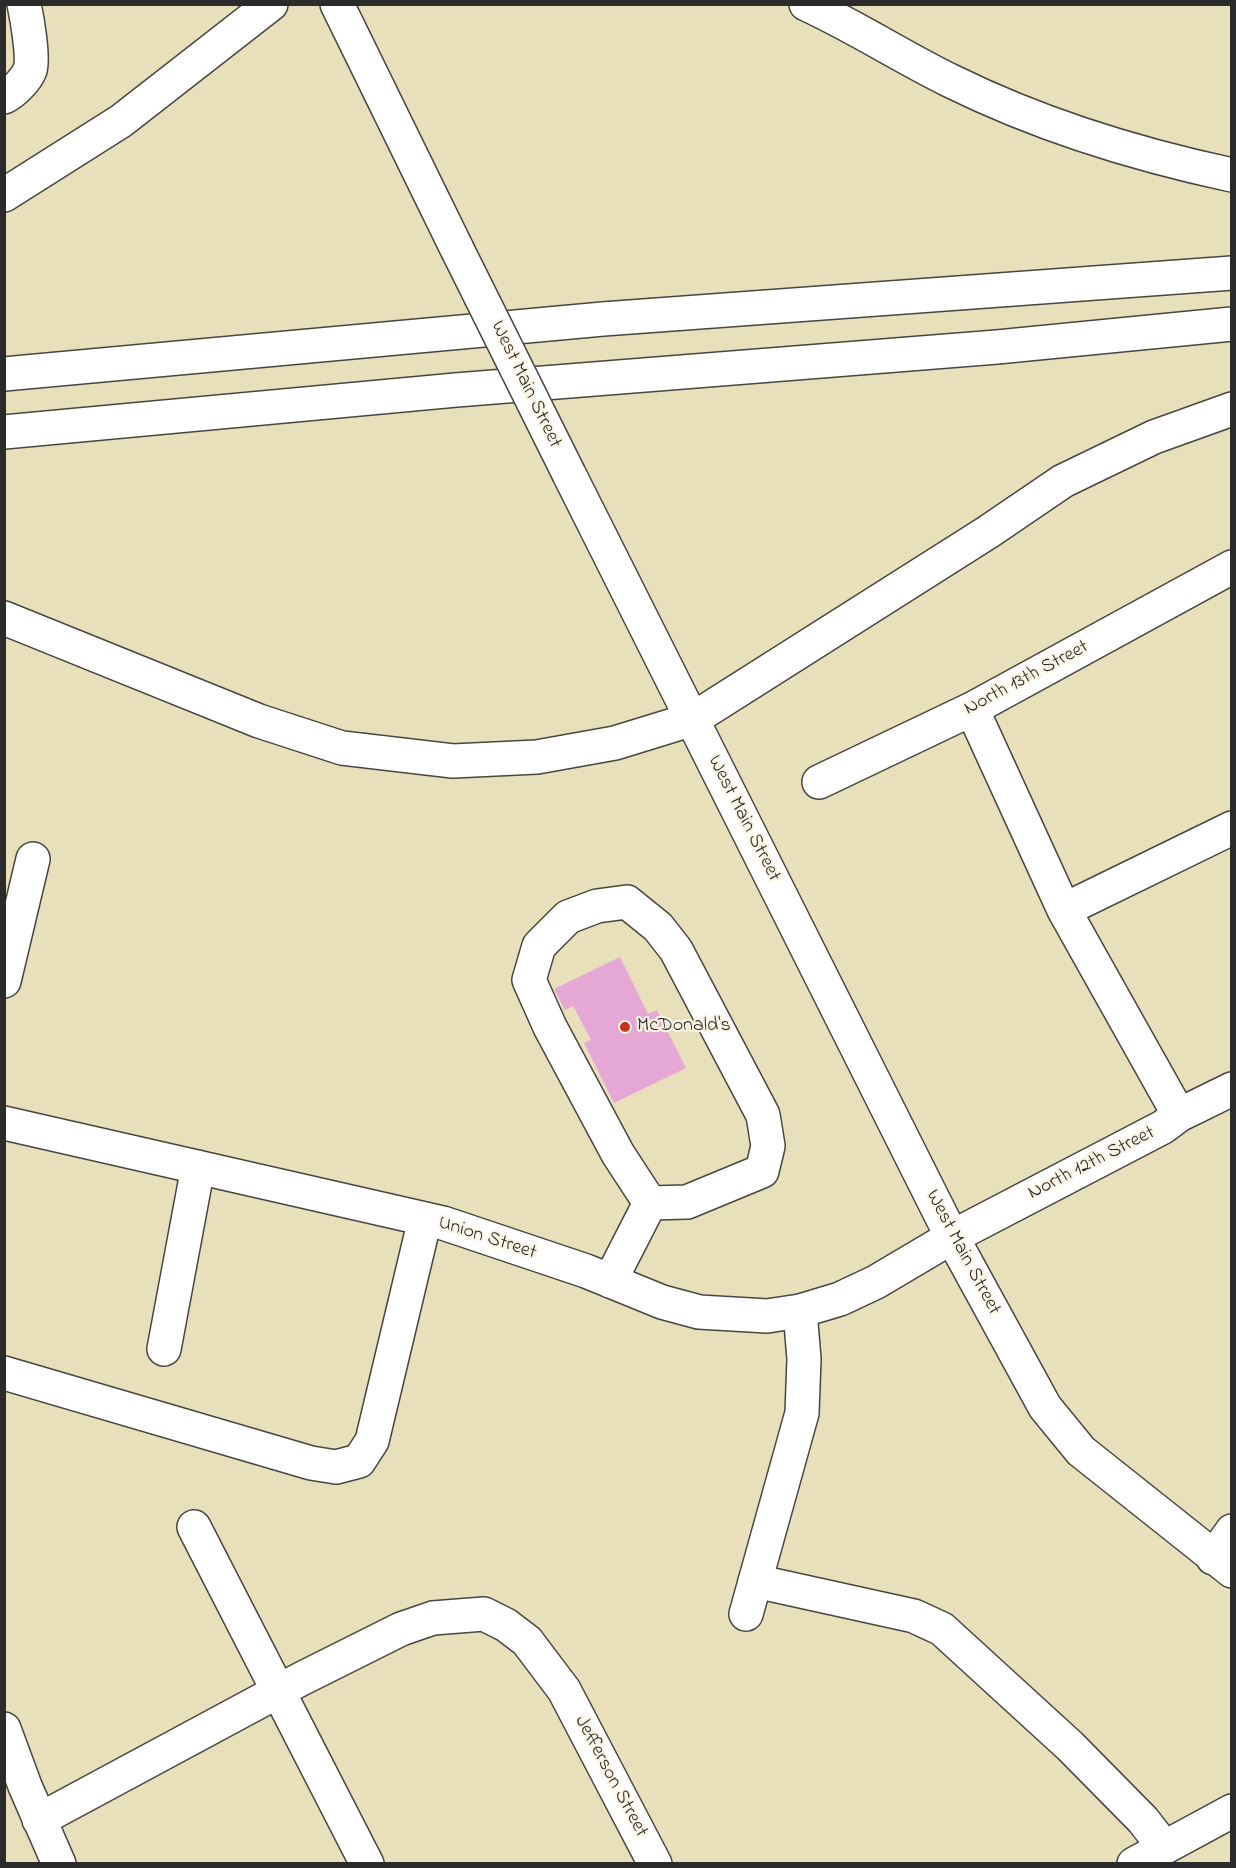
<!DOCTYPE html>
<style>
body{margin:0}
#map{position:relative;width:1236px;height:1868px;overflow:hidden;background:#e8e0bb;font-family:"Indie Flower",sans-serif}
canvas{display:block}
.frame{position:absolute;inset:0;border:6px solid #2b2b2b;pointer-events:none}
</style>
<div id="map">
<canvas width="1236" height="1868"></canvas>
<div class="frame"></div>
</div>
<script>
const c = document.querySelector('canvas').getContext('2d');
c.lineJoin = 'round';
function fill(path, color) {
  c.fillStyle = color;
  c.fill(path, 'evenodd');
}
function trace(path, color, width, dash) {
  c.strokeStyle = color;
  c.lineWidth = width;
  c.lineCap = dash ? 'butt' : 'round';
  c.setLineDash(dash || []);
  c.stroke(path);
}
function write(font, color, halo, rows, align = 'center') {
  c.font = font + ' "Indie Flower",sans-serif';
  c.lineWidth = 4.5;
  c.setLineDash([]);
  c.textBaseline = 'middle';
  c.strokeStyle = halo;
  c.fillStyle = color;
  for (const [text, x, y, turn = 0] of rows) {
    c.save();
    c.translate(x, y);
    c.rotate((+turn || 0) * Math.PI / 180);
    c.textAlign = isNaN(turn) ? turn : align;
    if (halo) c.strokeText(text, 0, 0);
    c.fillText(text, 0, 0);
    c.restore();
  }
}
fill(new Path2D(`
 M620,957l28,57 9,-4 29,58 -72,35 -30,-60 7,-3 -18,-34 -8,4 -11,-21z`), '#e5a8d5');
const minor = new Path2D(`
 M4,97c9,-4 22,-17 26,-27 4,-12 -3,-52 -6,-66
 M972,709l92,201 115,205
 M819,782l153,-73 260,-142
 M627,902l31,25 18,23 87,165 5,31 -6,25 -75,31 -37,1 -32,-49 -68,-127 -21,-47 10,-34 29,-29 29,-11z
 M1064,910l168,-82
 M4,981l29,-122
 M4,1123l439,100 143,48 76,31 37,10 68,4 33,-5 40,-12 36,-17 76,-45 211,-110 16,-12 53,-26
 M610,1281l40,-78
 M164,1349l34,-182
 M4,1373l307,90 25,4 23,-6 13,-20 53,-222
 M194,1527l173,337
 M1213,1558l19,-27
 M755,1581l159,35 28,13 128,117 73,74 21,27
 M746,1614l56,-201 2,-54 -4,-48
 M4,1729l21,57 34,78
 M39,1820l262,-141 100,-50 32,-11 51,-4 22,11 21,16 37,49 91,174
 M1134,1864l98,-53`);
const major = new Path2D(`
 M337,4l120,245
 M569,474l383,763 93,170 36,44 151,120`);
const highway = new Path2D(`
 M806,4c50,23 96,53 145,77 89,44 183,73 281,94
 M4,195l117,-74 150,-117
 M4,374l599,-55 629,-46
 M4,432l452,-42 541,-43 235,-23
 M4,618l255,103 83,27 111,13 84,-4 78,-14 78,-24 295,-187 75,-51 91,-44 78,-28`);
trace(minor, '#474641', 36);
trace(major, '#474641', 36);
trace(highway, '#474641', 36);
trace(minor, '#fff', 33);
trace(major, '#fff', 33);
trace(highway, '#fff', 33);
const majorBridge = new Path2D(`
 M457,249l112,225`);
trace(majorBridge, '#474641', 36, []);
trace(majorBridge, '#fff', 33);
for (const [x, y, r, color] of [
 [625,1027,6,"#c8321e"]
]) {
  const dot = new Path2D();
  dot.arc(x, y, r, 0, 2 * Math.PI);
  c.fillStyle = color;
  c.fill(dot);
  trace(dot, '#fcf5e5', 2);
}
write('20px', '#2b2b2b', '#fcf5e5', [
 ["West Main Street",525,385,64],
 ["North 13th Street",1027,679,-28],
 ["West Main Street",743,819,63],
 ["North 12th Street",1092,1164,-27],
 ["Union Street",487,1239,18],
 ["West Main Street",962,1253,62],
 ["Jefferson Street",610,1777,62]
]);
write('20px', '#2b2b2b', '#fcf5e5', [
 ["McDonald's",637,1027]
], 'left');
</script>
